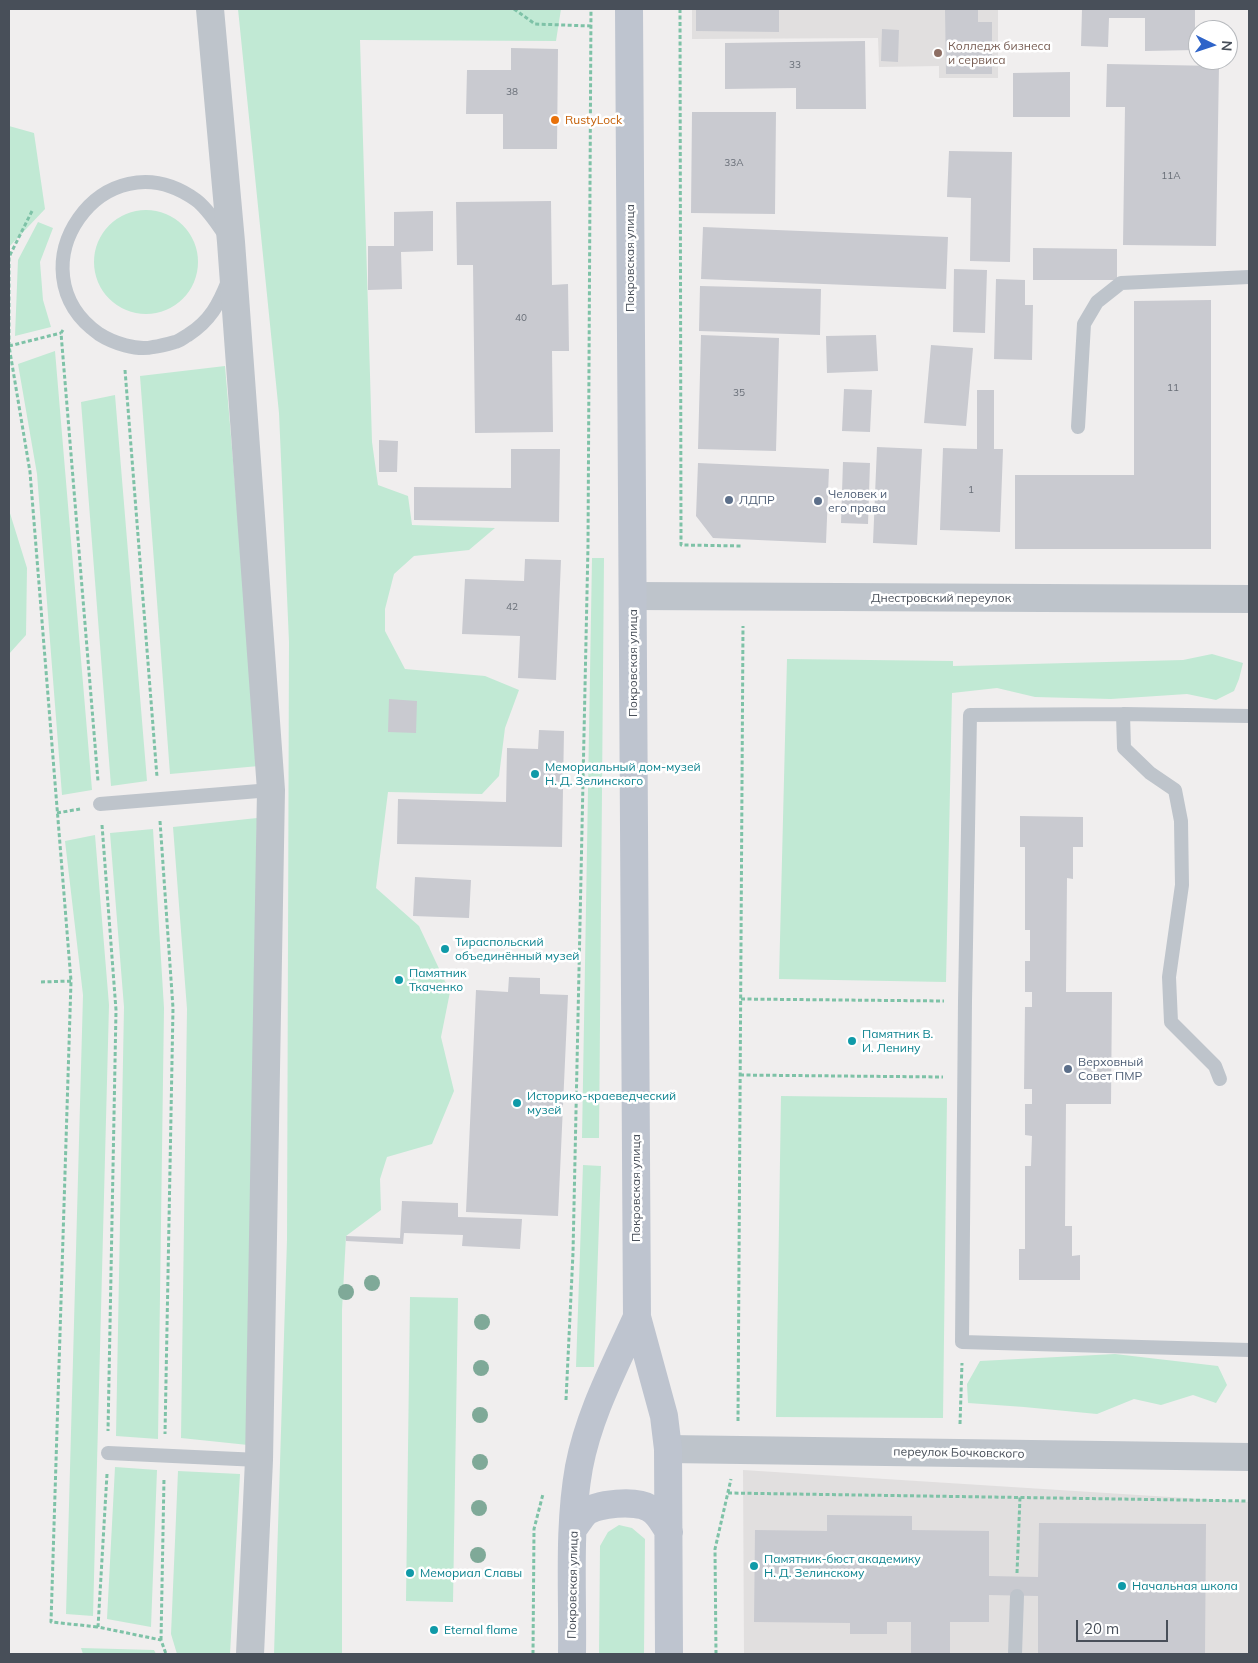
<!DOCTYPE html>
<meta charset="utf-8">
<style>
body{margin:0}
#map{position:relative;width:1258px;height:1663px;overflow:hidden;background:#f0eeee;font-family:Mulish,sans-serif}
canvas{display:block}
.frame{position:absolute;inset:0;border:10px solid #484f59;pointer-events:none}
.north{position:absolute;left:1188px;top:20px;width:50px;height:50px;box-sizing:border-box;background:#fff;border:1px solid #b6b9bd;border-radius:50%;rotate:94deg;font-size:14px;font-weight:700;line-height:20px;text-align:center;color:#484f59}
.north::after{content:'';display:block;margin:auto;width:18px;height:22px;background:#2f64c9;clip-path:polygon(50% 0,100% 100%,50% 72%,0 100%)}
.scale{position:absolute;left:1076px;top:1620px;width:92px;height:22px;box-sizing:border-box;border:2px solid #484f59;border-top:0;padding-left:6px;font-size:15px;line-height:18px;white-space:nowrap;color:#484f59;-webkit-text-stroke:4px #fff;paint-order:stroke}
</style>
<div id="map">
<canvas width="1258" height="1663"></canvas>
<div class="frame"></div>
<div class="north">N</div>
<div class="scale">20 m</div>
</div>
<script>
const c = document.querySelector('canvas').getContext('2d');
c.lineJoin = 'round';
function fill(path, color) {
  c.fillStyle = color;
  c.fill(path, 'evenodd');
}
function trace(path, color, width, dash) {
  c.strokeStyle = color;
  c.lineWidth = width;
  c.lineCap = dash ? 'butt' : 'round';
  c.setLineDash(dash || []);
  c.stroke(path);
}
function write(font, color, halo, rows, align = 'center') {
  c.font = font + ' Mulish,sans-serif';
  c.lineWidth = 5;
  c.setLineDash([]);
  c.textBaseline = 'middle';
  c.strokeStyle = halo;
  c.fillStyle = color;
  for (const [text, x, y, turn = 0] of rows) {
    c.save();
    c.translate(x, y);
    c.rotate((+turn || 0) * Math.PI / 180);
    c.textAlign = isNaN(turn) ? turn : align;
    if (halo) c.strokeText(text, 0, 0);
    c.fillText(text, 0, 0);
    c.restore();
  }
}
fill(new Path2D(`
 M692,9h306v69h-59v-12l-60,1 -1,-29 -186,1z
 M743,1470l506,32v152h-505z`), '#e1dfdf');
fill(new Path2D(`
 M238,9h323l-5,32 -196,-1 12,402 6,43 30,11 4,29 83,3 -26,22 -55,6 -20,18 -9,35v22l20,38 80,7 34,14 -14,38 -6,48 -17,18 -94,-2 -12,96 43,38 31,66 -9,45 13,54 -22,53 -45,13 -7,22 1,31 -35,26 -4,74v344h-68l13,-414 2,-598 -10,-229z
 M9,126l25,7 11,76 -36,38z
 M94 262a52 52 0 1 1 104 0a52 52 0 1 1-104 0Z
 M38,222l15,6 -13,34 3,38 8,27 -36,9 3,-76z
 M55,351l37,439 -30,5 -25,-321 -19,-110z
 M225,366l34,400 -89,8 -30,-398z
 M115,395l32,386 -36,5 -30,-384z
 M9,510l18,58 -1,67 -17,19z
 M592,558h12l-5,580h-17z
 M1212,654l31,9 -4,16 -5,12 -18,9 -29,-6 -76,5 -76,-2 -38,-9 -45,5 -6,289 -167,-3 8,-320 166,2v5l230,-6z
 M257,818l-9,627 -67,-7 6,-429 -14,-182z
 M153,829l11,179 -6,431 -42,-3 8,-429 -14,-174z
 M95,835l14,170 -16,611 -27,-2 17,-619 -18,-154z
 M781,1096l166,2 -4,320 -167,-1z
 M583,1165l18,1 -7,201h-18z
 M410,1297l48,1 -5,304 -47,-1z
 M1115,1354l103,12 9,19 -11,18 -23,-8 -32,10 -27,-6 -37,15 -73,-7 -56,-4 -1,-19 13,-23z
 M115,1467l42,3 -6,157 -44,-8z
 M178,1471l62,3 -10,180h-53l-6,-20z
 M619,1525l13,3 13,11 -1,115h-45l1,-108 8,-14z
 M81,1648l73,2 2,4h-73z`), '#c1e9d4');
fill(new Path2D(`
 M696,9h83v23l-83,-1z
 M945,9h33v13h14v52h-46z
 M1082,9h113v41l-50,1v-33h-36l-1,29 -27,-1z
 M882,29l17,1 -1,32 -17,-1z
 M865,41l1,68h-70v-21l-71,1v-46z
 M511,48l47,1 -1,100h-54v-35h-37l1,-44h44z
 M1107,64l112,2 -3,180 -93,-1 2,-138h-19z
 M1070,72v45h-57v-44z
 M692,112h84l-1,102 -84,-1z
 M949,151l63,1 -2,110 -40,-1 1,-63 -24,-1z
 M551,201l1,84 16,-1 1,67h-17l1,81 -78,1 -2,-168h-16l-1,-63z
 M433,211v40l-32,1 1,37 -34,1v-44h26v-34z
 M703,227l245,10 -2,52 -245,-10z
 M1033,248l84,1v31h-84z
 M954,269l33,1 -2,63 -32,-1z
 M996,279l29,1v25h8l-1,55 -38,-1z
 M700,286l121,3 -1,46 -121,-4z
 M1211,300v249h-196v-74h119v-174z
 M701,335l78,3 -3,113 -78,-2z
 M876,335l2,36 -51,2 -1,-37z
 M931,345l42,3 -7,78 -42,-3z
 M844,389l28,1 -2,42 -28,-1z
 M977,390h17v59h9l-3,83 -60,-2 3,-82 34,1z
 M379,440l19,1 -1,31h-18z
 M877,447l45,2 -5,96 -44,-2z
 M511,449h49l-1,73 -145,-2v-33l97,1z
 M843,462l27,1 -2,61 -27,-1z
 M698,463l131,6 -3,74 -113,-5 -17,-22z
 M525,559l36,1 -5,120 -38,-2 2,-42 -58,-2 3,-55 59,2z
 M389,699l28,2 -1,32 -28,-1z
 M539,730l25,1 -2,116 -165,-3 1,-45 108,3 1,-54 31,1z
 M1020,816l63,1v30h-10v32l-6,-1 -1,114h46l-1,112h-45l-1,122h7v30l8,-1v25h-61v-31h6v-83h6l1,-30 -7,-1v-31h7v-15h-8l1,-82h7v-15h-7v-31h5v-31h-5v-83h-5z
 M415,877l56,3 -2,38 -56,-2z
 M509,977l31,1v16l28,1 -10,221 -92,-4 10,-222 32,2z
 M402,1201l56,2v14l64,2 -2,30 -58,-3 1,-11 -59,-2 -1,11 -57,-3v-5l54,2z
 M827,1515l85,1v14l77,1v45l49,1 1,-54 167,1 -1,130h-167v-58l-49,-1v27h-39v32h-39v-32h-24v12h-37v-11l-96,-1 1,-92 72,1z`), '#c9cad0');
trace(new Path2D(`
 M514,9l21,15 56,2
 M680,9l1,536 62,1
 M32,211l-23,46v89l21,126 41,509 -20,641 47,5
 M63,330l-2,3 37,448
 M9,346l52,-13
 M125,370l32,407
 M57,813l23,-4
 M160,821l13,187 -8,426
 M102,825l14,185 -8,421
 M41,982l30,-1
 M741,999l203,2
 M740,1075l203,2
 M566,1400l7,-147 15,-707 3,-537
 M738,1421l5,-795
 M960,1424l2,-61
 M107,1474l-9,153 63,13 5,14
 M728,1493l521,8
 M1017,1573l3,-76
 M161,1640l3,-162
 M533,1654l1,-125 9,-35
 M716,1654l-1,-105 16,-70`), '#7ec2a7', 3, [4, 2.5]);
trace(new Path2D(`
 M225,235c-8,-11 -17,-26 -29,-35 -93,-67 -187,71 -97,134 14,9 38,17 54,13 8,-1 15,-3 22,-5 5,-1 9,-5 13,-7 22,-14 31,-31 40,-54
 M1078,427l6,-103 13,-22 24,-19 128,-6
 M1123,714l1,34 26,25 25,17 6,31 1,64 -13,92 2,45 44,44 5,13
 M1249,716l-126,-2 -153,1 -5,286 -3,341 287,8
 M100,804l171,-14
 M108,1453l151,7
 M1015,1654l2,-58`), '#bec4cb', 14);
trace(new Path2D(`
 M210,9l21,233 40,548 -12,670 -9,194
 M633,596l616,3
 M668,1449l581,8`), '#bec4cb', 28);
trace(new Path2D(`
 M629,9l8,1308 27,99 4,33 1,205
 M573,1529c4,-5 8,-12 12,-16 12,-10 51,-13 64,-5 10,5 14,15 20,24
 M572,1654c1,-62 -4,-126 7,-187 10,-53 36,-101 58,-150`), '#bec4cf', 28);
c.fillStyle = '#7fa998';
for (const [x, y] of [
 [372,1283],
 [346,1292],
 [482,1322],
 [481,1368],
 [480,1415],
 [480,1462],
 [479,1508],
 [478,1555]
]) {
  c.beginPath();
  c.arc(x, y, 8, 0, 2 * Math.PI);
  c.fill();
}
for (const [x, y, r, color] of [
 [938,53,5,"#8d6e63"],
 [555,120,5,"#e8710a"],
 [729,500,5,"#5c6f8a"],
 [818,501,5,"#5c6f8a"],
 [535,774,5,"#0f9aa8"],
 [445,949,5,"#0f9aa8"],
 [399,980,5,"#0f9aa8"],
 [852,1041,5,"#0f9aa8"],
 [1068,1069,5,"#5c6f8a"],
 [517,1103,5,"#0f9aa8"],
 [754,1566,5,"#0f9aa8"],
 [410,1573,5,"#0f9aa8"],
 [1122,1586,5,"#0f9aa8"],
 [434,1630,5,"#0f9aa8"]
]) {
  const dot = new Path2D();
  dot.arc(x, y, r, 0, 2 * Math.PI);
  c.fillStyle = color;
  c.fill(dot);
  trace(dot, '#fff', 2);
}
write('10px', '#686e77', null, [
 ["33",795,65],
 ["38",512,92],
 ["33А",734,163],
 ["11А",1171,176],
 ["40",521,318],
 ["11",1173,388],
 ["35",739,393],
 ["1",971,490],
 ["42",512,607]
]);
write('12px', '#785e54', '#fff', [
 ["Колледж бизнеса",948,46],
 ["и сервиса",948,60]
], 'left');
write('12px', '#c56008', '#fff', [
 ["RustyLock",565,120]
], 'left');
write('12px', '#484f59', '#fff', [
 ["Покровская улица",630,258,-90],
 ["Днестровский переулок",941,598],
 ["Покровская улица",633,663,-90],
 ["Покровская улица",636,1188,-90],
 ["переулок Бочковского",959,1453,1],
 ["Покровская улица",573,1585,-89]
]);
write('12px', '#4e5e75', '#fff', [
 ["Человек и",828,494],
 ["его права",828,508],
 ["ЛДПР",739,500],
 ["Верховный",1078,1062],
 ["Совет ПМР",1078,1076]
], 'left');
write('12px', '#0d838f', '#fff', [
 ["Мемориальный дом-музей",545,767],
 ["Н. Д. Зелинского",545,781],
 ["Тираспольский",455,942],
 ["объединённый музей",455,956],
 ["Памятник",409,973],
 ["Ткаченко",409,987],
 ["Памятник В.",862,1034],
 ["И. Ленину",862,1048],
 ["Историко-краеведческий",527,1096],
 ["музей",527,1110],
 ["Памятник-бюст академику",764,1559],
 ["Н. Д. Зелинскому",764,1573],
 ["Мемориал Славы",420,1573],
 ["Начальная школа",1132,1586],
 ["Eternal flame",444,1630]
], 'left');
</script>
